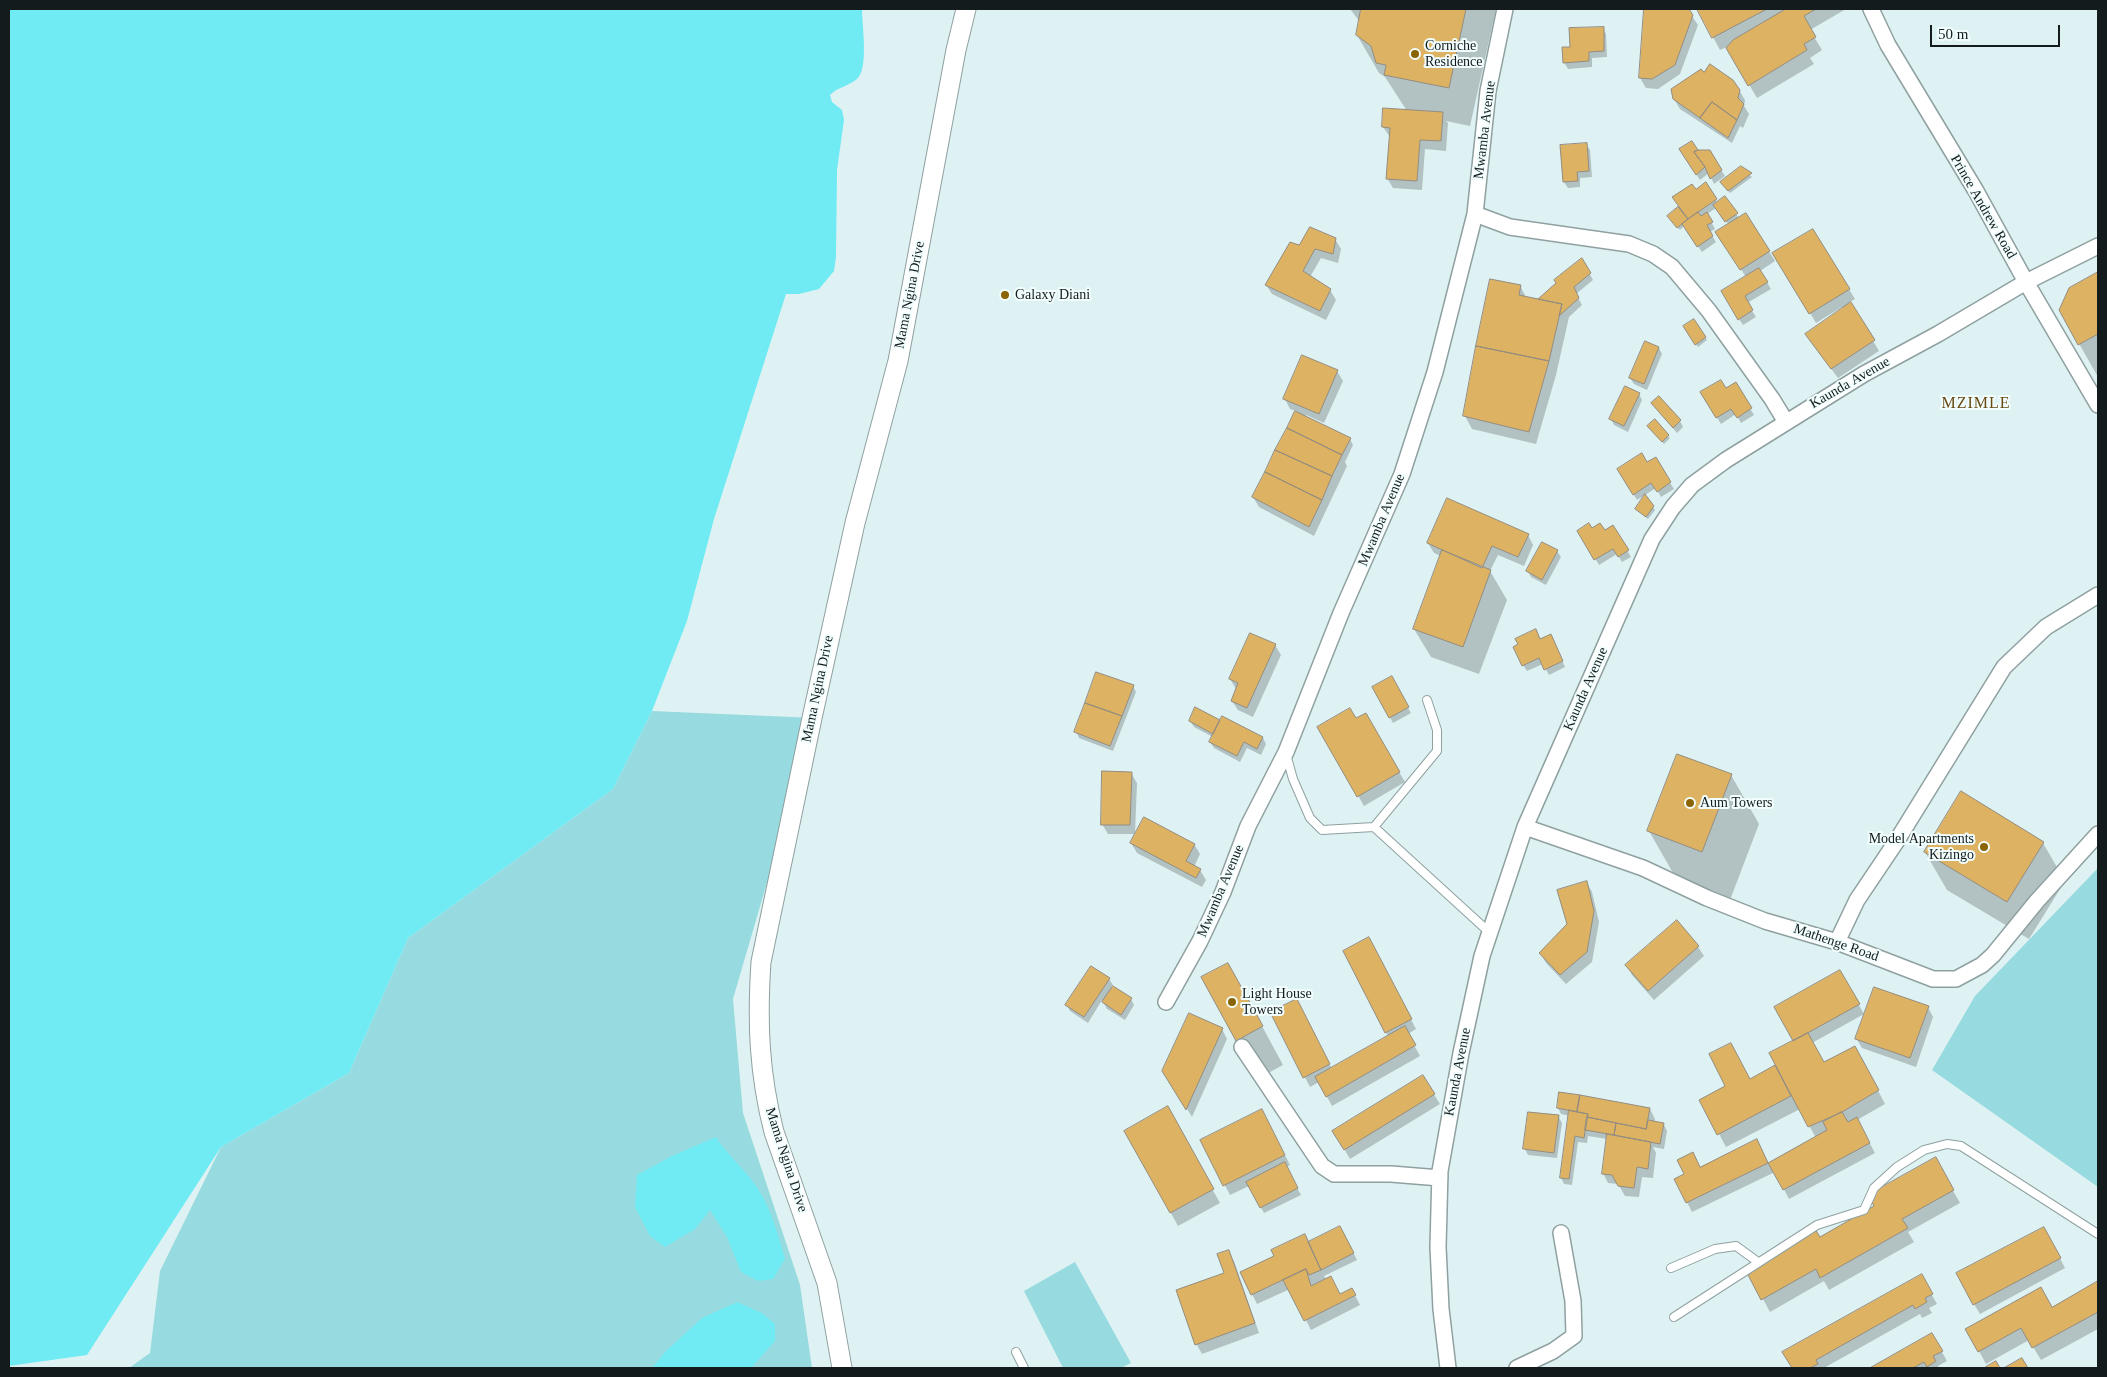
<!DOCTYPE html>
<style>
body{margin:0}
#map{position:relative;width:2107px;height:1377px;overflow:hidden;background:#dff2f3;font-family:"Times New Roman",serif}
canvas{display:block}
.frame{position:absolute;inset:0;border:10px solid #141b1c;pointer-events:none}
.scale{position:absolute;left:1930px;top:25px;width:130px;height:22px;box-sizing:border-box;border:2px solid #141b1c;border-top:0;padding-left:6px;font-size:15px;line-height:18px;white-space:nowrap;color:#141b1c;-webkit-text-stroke:4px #f2fefe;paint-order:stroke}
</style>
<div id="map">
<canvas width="2107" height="1377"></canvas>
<div class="frame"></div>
<div class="scale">50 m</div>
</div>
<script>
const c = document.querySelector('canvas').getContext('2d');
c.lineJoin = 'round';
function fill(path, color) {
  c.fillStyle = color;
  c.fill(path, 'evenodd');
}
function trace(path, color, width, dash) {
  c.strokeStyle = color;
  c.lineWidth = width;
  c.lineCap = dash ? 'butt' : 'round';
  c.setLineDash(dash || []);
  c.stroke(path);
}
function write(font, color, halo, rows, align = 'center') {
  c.font = font + ' "Times New Roman",serif';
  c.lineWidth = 4;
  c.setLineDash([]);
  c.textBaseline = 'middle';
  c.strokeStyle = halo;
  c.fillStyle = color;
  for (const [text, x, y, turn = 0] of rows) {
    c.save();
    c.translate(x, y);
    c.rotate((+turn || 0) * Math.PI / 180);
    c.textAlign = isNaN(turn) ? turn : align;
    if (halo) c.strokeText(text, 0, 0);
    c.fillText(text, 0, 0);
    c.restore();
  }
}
fill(new Path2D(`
 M652,711l163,7 -82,281 10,114 57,172 12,83h-683l21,-15 10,-82 61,-124 128,-74 59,-135 205,-149z
 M2098,868v319l-166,-117 43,-74z
 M1075,1262l56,101 -10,5h-58l-39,-77z`), '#97dadf');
fill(new Path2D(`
 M9,9h853c0,16 7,60 -5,70 -8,7 -19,8 -27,16l2,7 10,8 2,10 -7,50 -1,87 -2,14 -15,18 -20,5h-13l-72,225 -27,102 -35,90 -39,78 -205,149 -59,135 -128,74 -134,208 -78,11z
 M716,1137c12,19 30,33 42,52 14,22 20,46 27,70l-12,20 -15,2 -17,-9 -14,-35 -17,-27 -15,19 -30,18 -15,-11 -15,-29 2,-32 35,-19z
 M737,1302l25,11 13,11v17l-24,27h-99l14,-17 36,-33z`), '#70ebf3');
fill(new Path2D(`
 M1350,9h146l-26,117 -24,-5 2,2 -2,28 -21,-2 -3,41 -29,-2 -6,-10 3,-41 -7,-10 1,-17 23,1 -22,-34 -6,-4 -22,-38 3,-13z
 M1645,9h42l11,16 -18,49 -22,15 -12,-1 -6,-10z
 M1698,9h148l-36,21 12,20 -12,8 4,6 -57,34 -30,-51 -7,3z
 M1603,28l3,6 1,23 -15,1v9l-24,2 -4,-7 7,-14z
 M1705,73l34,17 6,10 -1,6 5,8 -6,14 -3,-2 -8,17 -52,-34 -6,-10z
 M1586,144l4,6 2,27 -12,1v9l-12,1 -4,-6 -3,-36z
 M1709,151l16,25 -11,8 -5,-11 -9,7 -16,-24 14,-4z
 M1741,168l11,9 -22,16 -7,-8z
 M1705,184l13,19 7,-5 14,20 6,-4 30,47 -15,10 11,18 -24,14 9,14 -13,8 -21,-33 24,-15 -23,-35 6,-17 -13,-17 -9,6 8,15 -5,3 6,10 -14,10 -18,-26 -4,4 -12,-14 27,-25z
 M1813,231l42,68 -5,3 29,49 -41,27 -25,-34 30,-35 -1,-2 -26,16 -42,-70z
 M1335,239l6,10 -3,14 -17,-5 -11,19 20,13 6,10 -10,20 -54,-26 -6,-9 34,-38z
 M1582,260l11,20 -17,14 6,11 -13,12 -13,58 -20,69 -64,-15 -7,-13 55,-130 6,11 13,3z
 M2098,273v104l-38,-67 10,-21z
 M1694,321l13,19 -9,7 -14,-20z
 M1659,348l3,6 -15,36 -13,-6 -4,-6z
 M1337,371l6,10 -19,42 -18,-8 -1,2 45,22 3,6 -8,17 2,4 -33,70 -55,-29 -6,-10 43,-86 -6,-2 -5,-10z
 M1735,384l19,31 -13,8 -5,-9 -15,10 -19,-31 23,-3z
 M1639,394l3,6 -14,32 -14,-7 -3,-6z
 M1652,403l28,18 3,6 -6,6z
 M1655,421l15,17 -6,6 -14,-15z
 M1655,459l19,30 -13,8 -5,-9 -19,12 -19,-31 29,-5z
 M1653,507l2,3 -7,9 -12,-10z
 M1613,527l18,30 -9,5 -5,-8 -18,11 -20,-34 13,-2 12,3z
 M1528,535l5,10 -9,21 -26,-11 -8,16 17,29 -28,74 -48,-17 -17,-28 27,-73 -7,-3 -6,-10z
 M1557,551l4,6 -15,28 -15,-8 -3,-6z
 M1540,640l14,2 11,25 -16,8 -6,-11 -16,7 -4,-6z
 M1275,645l6,10 -28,62 -15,-7 -6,-9 4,-12 -6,-10z
 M1391,678l20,35 -18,10 -19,-35z
 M1133,686l3,6 -23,59 -34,-13 -3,-7z
 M1196,709l25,13 42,16 3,6 -5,11 -14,-7 -7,14 -26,-14 -4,-6 3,-5 -19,-10 -4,-6z
 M1365,714l40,68 -41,24 -45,-79 36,-7z
 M1131,773l6,10 -2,51h-27l-6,-10z
 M1731,775l28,49 -29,76 -53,-20 -28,-49z
 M1131,843l63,1 6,10 -6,13 6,3 6,10 -4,7 -65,-34z
 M2043,843l22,38 -36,58 -82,-49 -22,-38z
 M1587,883l5,9 7,30 -7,40 -26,22 -20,-21 -5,-9 28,-30z
 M1676,922l22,25 6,9 -50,44 -22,-25 -5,-10z
 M1374,949l42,80 -8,5 12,22 -88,50 -13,-24 -9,5 -38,-74 30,-3 30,59 56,-33 -44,-84z
 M1840,972l24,42 -52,29 12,21 38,-4 23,44 -28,16 18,33 -86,46 -14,-27 -83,40 -5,-10 13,-34 62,-18 7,14 47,-26 -16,-29 -74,38 -25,-47 49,-20 27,-14z
 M1203,978l46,24 34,63 -24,13z
 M1109,979l4,6 -2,2 20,12 3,6 -9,15 -18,-11 -5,-9 -14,23 -18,-12 -3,-6z
 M1928,1007l5,10 -17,50 -54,-19 -6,-10z
 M1222,1029l5,10 -35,78 -28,-46z
 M1423,1077l17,27 -90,55 -16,-28z
 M1560,1094l90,15 5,10 -1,4 10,2 3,6 -3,18 -11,-2 3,6 -3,25 -11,-1 -3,20 -14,-1 -7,-12 -10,-1 -5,-10 4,-34 -19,-3 -1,7 -9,-1 -6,43 -8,-1 -3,-6 9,-62 -9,-2 -3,-6z
 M1167,1108l53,95 -42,23 -52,-95z
 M1558,1116l4,7 -5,35 -29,-3 -3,-6z
 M1267,1120l23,45 -4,2 15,28 -37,18 -15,-27 -19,9 -28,-54z
 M1935,1159l25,44 -52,29 6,10 -85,48 -5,-9 -54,31 -20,-37 126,-68z
 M1344,1234l13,26 -33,16 16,20 12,-6 8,15 -49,25 -21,-41 -33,15 -5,-10 57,-51z
 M2049,1238l16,30 -85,46 -6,-10z
 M1228,1252l6,9 25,72 -57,21 -5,-9 -20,-55 48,-17z
 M1921,1276l16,28 -8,4 3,5 -10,5 -2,-4 -96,54h-31l-9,-15z
 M2098,1283v46l-57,31 -12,-20 -43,24 -19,-35 85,-21z
 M1932,1334l15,27 -9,5 1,2h-66z`), '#0003');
const building = new Path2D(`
 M1361,9h105l-17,79 -65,-13 2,-10 -10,-2 -5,-17 -15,-11z
 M1644,9h45l4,6 -18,50 -23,14 -13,-1z
 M1697,9h70l-55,29z
 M1786,9h30l-12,7 12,21 -12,7 3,6 -59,36 -22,-38 7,-8z
 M1604,27v24l-15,1v9l-26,2 -1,-16h8l-1,-19z
 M1710,64l23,16 7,10 -2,8 6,6 -7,16 -25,-18 -12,16 -27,-19 -2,-10 30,-20 3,3z
 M1712,102l25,18 -9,18 -28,-20z
 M1383,108l60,4 -2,29 -21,-1 -3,41 -31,-2 4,-51 -8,-1z
 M1692,141l6,9 -4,2 11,15 -9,8 -17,-26z
 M1587,143l2,28 -12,1 1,9 -15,1 -3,-37z
 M1698,150h12l12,20 -12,9 -5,-12 -11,-15z
 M1741,166l11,7 -24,18 -8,-9z
 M1706,182l11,17 -29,20 -16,-22 20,-13 4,5z
 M1725,196l13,17 -13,9 -12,-17z
 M1678,207l10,12 -11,9 -10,-12z
 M1698,212l3,4 6,-4 6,10 -6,3 6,11 -16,11 -15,-23z
 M1746,213l24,38 -30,19 -25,-38z
 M1310,227l26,11 -3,16 -18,-5 -12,22 28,18 -11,22 -55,-26 25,-43 9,3z
 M1813,229l37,60 -41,25 -37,-61z
 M1582,258l9,15 -17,14 5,11 -20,18 3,-12 -24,-5 18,-16 -2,-3z
 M1759,268l9,14 -23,14 8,14 -15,10 -17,-29z
 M2098,272v62l-20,11 -19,-35 10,-22z
 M1490,279l31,6 -2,10 43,9 -13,57 -73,-15z
 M1851,302l24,38 -44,29 -26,-35z
 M1694,319l12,18 -11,8 -12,-19z
 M1645,341l14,6 -15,37 -15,-6z
 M1476,346l73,15 -20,71 -66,-16z
 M1302,355l36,15 -19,44 -36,-15z
 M1721,380l5,8 10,-6 16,26 -15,10 -6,-9 -15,9 -16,-26z
 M1625,386l15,7 -16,33 -15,-7z
 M1659,396l22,24 -8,8 -22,-25z
 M1295,411l56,27 -9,17 -55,-27z
 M1655,419l14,16 -7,7 -15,-16z
 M1287,428l55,27 -10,21 -57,-26z
 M1275,450l57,26 -10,24 -57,-28z
 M1642,453l5,9 9,-5 15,25 -14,10 -6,-9 -18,12 -16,-26z
 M1265,472l57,28 -13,27 -57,-30z
 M1645,494l9,12 -8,11 -11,-8z
 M1447,498l82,36 -11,23 -26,-11 -10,22 -55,-25z
 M1589,523l3,5 8,-5 5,7 8,-5 16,25 -11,7 -5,-8 -19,11 -17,-29z
 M1542,542l16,8 -16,30 -16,-9z
 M1442,550l49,20 -28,77 -50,-18z
 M1536,629l4,10 11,-5 12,27 -19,9 -5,-12 -17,8 -9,-19 5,-3 -3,-5z
 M1250,633l26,11 -29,64 -16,-7 7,-18 -9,-4z
 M1096,672l38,13 -12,31 -37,-13z
 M1392,676l17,31 -20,11 -17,-31z
 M1085,703l37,13 -12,30 -36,-14z
 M1195,707l25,13 -7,14 -24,-13z
 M1350,708l6,10 10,-5 34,59 -43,25 -40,-70z
 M1222,716l41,21 -6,12 -13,-7 -7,14 -28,-14z
 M1677,754l55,20 -30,78 -55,-21z
 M1102,771l30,1 -2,53h-29z
 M1961,791l83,51 -37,60 -83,-50z
 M1144,817l51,27 -9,17 15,8 -5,9 -66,-35z
 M1587,881l7,30 -7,41 -27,23 -21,-22 28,-29 -10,-34z
 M1677,920l22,26 -51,45 -23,-26z
 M1369,937l43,82 -27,14 -42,-82z
 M1228,963l35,63 -27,15 -35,-64z
 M1091,966l19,12 -26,39 -19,-12z
 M1840,970l20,34 -67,37 -19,-34z
 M1113,986l19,12 -11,17 -19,-13z
 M1874,987l55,19 -19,52 -55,-19z
 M1297,999l33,65 -27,14 -33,-66z
 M1189,1013l34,15 -37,82 -24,-39z
 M1405,1026l11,19 -90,52 -11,-20z
 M1808,1033l16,29 31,-16 24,44 -37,22 -34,15 -39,-74z
 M1731,1043l19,36 25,-14 16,31 -74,39 -18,-35 26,-14 -16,-32z
 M1423,1075l12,19 -91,56 -12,-19z
 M1559,1092l21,3 -3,17 -20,-4z
 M1580,1095l70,13 -4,21 -59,-12 1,-3 -11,-2z
 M1168,1106l46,83 -44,24 -46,-82z
 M1262,1109l23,46 -62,31 -23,-46z
 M1569,1110l19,4 -4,24 -9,-2 -6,43 -9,-1z
 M1528,1112l31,3 -5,38 -31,-4z
 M1842,1112l6,10 9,-5 13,26 -87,47 -15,-27 59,-33 -4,-8z
 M1587,1117l29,6 -2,12 -29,-5z
 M1648,1120l16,3 -4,21 -46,-9 2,-12 30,6z
 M1607,1134l44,8 -3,27 -11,-2 -3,21 -16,-2 -6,-11 -10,-1z
 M1757,1139l11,24 -82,40 -12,-24 10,-5 -7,-14 16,-8 7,15z
 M1936,1157l18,33 -52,29 6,9 -88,50 -4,-9 -55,31 -13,-25 4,-3 -3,-6 66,-37 5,8 54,-31 -6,-11z
 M1285,1162l13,26 -38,20 -14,-26z
 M1340,1226l14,27 -33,17 -13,-28z
 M2044,1227l17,31 -88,47 -17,-32z
 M1305,1234l16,36 -12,5 -3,-6 -55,26 -11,-23 34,-16 -3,-6z
 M1229,1250l26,73 -60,22 -19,-55 48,-17 -7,-19z
 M1306,1269l5,17 20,-10 9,18 12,-6 4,7 -52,26 -21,-41z
 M1922,1274l11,20 -8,4 2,4 -12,7 -2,-4 -97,55 2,4 -8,4h-18l-10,-16z
 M2098,1281v31l-66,36 -11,-20 -43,24 -13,-23 76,-42 11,20z
 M1932,1333l11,18 -10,5 3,5 -9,6 -3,-5 -11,6h-43z
 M2022,1358l6,10h-24z
 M1996,1361l4,7h-13l-1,-1z`);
fill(building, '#ddb262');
trace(building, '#938c80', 1);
const service = new Path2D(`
 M1286,754l7,25 17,39 12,12 52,-3 115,105
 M1374,827l63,-76v-21l-10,-30
 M1671,1268l44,-19 21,-3 22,16
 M1674,1317l143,-92 47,-15 10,-22 23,-21 27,-17 23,-6 14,2 137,88
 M1016,1352l8,16`);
const minor = new Path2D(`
 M1871,9l17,36 88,146 50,91 72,123
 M1475,214l35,13 119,17 24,10 19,13 37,44 63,88 14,23
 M1525,827l118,41 64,30 58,23 72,21 96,37h23l26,-14 11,-10 44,-54 61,-67
 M1837,942l20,-42 39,-58 108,-175 42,-40 52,-32
 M1166,1002l34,-61 23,-49 25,-66 38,-74 55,-139 61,-139 33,-102 40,-158 13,-123 17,-82
 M1242,1047l80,119 12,8h57l49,4
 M1448,1368l-7,-59 -3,-62 2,-76 21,-118 21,-97 43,-129 127,-288 21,-32 19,-22 34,-25 138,-86 74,-40 88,-52 72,-36
 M1517,1368l36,-17 21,-15 -1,-35 -12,-68`);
const tertiary = new Path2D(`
 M842,1368l-15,-85 -53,-151c-15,-59 -17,-109 -13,-170l51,-244 43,-195 43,-162 58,-311 10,-41`);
trace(service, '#8fa0a1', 10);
trace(minor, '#8fa0a1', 18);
trace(tertiary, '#8fa0a1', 21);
trace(service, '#fff', 8);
trace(minor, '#fff', 15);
trace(tertiary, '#fff', 19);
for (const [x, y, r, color] of [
 [1415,54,5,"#8a6303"],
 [1005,295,5,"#8a6303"],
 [1690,803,5,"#8a6303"],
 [1984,847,5,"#8a6303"],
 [1232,1002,5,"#8a6303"]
]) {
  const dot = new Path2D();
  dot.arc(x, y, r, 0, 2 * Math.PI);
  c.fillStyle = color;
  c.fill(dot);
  trace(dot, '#f2fefe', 2);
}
write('14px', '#141b1c', '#f2fefe', [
 ["Corniche",1425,46],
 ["Residence",1425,62],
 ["Galaxy Diani",1015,295],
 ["Aum Towers",1700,803],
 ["Model Apartments",1974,839,"right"],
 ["Kizingo",1974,855,"right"],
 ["Light House",1242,994],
 ["Towers",1242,1010]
], 'left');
write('14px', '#141b1c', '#f2fefe', [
 ["Mwamba Avenue",1485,130,-83],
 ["Prince Andrew Road",1983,207,60],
 ["Mama Ngina Drive",910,295,-79],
 ["Kaunda Avenue",1850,383,-30],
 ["Mwamba Avenue",1382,520,-67],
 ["Mama Ngina Drive",818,689,-78],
 ["Kaunda Avenue",1586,689,-66],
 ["Mwamba Avenue",1221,891,-67],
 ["Mathenge Road",1836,943,19],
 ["Kaunda Avenue",1458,1072,-79],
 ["Mama Ngina Drive",786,1160,72]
]);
c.letterSpacing = '1px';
write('16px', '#674b12', '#f2fefe', [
 ["MZIMLE",1976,404]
]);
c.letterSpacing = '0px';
</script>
